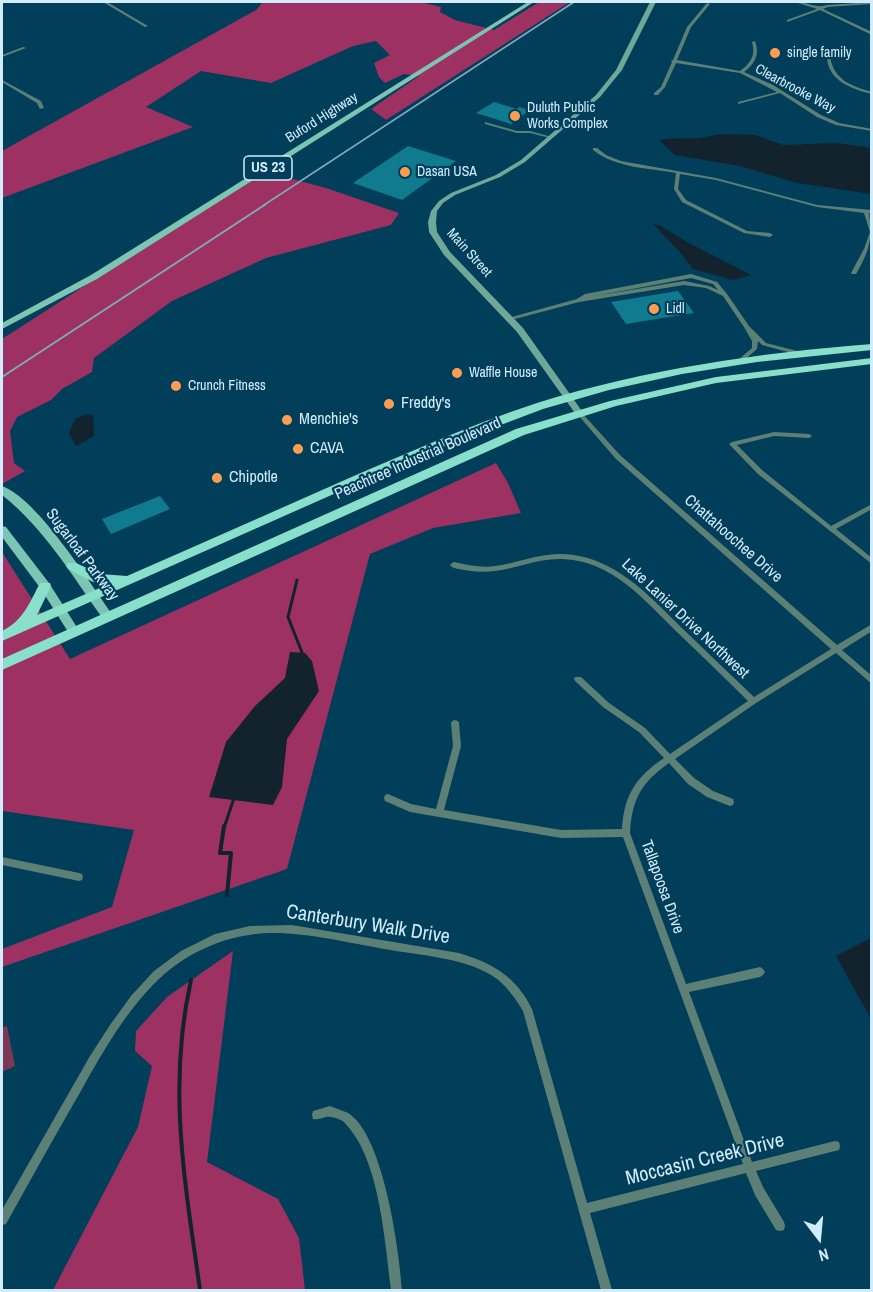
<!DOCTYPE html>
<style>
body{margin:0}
#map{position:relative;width:873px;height:1292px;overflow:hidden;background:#013e59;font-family:"Archivo Narrow",sans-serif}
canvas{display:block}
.frame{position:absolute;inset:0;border:3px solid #d1ecfd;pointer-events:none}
.north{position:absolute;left:789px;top:1208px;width:60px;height:60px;-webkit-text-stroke:4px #013e59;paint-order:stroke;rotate:164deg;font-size:16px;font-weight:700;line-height:24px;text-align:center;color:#d1ecfd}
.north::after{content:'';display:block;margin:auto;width:21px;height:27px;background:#d1ecfd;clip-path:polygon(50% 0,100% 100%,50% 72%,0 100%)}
</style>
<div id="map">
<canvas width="873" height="1292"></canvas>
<div class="frame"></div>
<div class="north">N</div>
</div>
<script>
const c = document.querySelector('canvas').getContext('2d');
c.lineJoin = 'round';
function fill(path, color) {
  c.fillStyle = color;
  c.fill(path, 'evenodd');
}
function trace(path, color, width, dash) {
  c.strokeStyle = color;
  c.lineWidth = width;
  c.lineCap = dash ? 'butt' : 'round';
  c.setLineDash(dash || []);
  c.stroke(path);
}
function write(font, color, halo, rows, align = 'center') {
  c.font = font + ' "Archivo Narrow",sans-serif';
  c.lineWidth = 4.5;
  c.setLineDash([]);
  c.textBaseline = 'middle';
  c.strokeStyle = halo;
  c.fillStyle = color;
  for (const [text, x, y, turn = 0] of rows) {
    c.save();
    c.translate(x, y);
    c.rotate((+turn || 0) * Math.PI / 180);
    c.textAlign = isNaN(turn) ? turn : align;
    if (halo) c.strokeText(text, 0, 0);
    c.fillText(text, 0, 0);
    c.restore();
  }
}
fill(new Path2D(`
 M7,1026l8,40 -13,6v-44z`), '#7d3855');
fill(new Path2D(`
 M263,2h157l21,5 -1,5 15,8 39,10 45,-28h31l-184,118 -15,-11 48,-33 -15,-2 -19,9 -6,-6 -5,-14 16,-8 -14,-14 -23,5 -82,37 -70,-12 -55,36 47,20 -191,71v-47l254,-141z
 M263,171l63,17 73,25 -8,12 -125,33 -94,43 -78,57 -2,14 -30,17 -11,11 -34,17 -7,14 4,32 11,8 -23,13v-145z
 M496,463l12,20 13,30 -88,15 -63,26 -83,315 -285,98v-18l110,-42 22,-77 -132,-19v-259l68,107z
 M233,951l-26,211 71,37 21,39 6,52h-252l85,-163 14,-61 -17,-15 1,-20 31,-34z`), '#9c3162');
fill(new Path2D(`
 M719,134l36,1 28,10 54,-2 34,5v46l-74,-11 -57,-17 -65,-11 -16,-15c20,-4 40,1 60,-6z
 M653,224l6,1 28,17 64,33 -18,5 -40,-11 -14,-18z
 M88,414l5,2 1,20 -18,10 -7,-13 6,-14z
 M290,652l15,1 7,8 7,30 -32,48 -5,48 -9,18 -64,-8 17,-55 29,-36 30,-28z
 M871,938v81l-35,-63z`), '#12232d');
trace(new Path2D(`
 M297,580l-9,37 15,38
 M224,828l10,-30`), '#12232d', 3);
trace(new Path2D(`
 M224,826l-4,27h11l-4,42
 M191,980c-24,107 -6,203 9,310`), '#12232d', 4);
fill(new Path2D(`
 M494,102l23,7 2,-2 11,3 -19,14 -35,-11z
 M408,146l48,15 -54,39 -49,-17z
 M678,291l16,22 -68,11 -15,-22z
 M160,496l10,13 -59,25 -9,-15z`), '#107a8f');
fill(new Path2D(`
 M103,2h4l41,24 -3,1z
 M795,2c11,-1 21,7 32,3l45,-3v2l-44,3 -5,2 49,23v3l-52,-25 -33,12v-2l30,-11z
 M707,3l3,1 -19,23 -14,33 63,11c11,-8 16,-16 12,-29l3,-1c5,13 0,23 -11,31l29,13 48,30 18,8 33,6v2l-36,-6 -19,-8 -37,-24 -42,11v-2l39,-10 -37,-19 -64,-10 -11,24 -7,8h-4v-2l7,-6 11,-25 -1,-1 2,-1 14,-33z
 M23,47l3,1 -24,9v-2z
 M827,56l3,1c4,23 21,29 42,35v2c-21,-5 -45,-14 -45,-38z
 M2,80l39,21 3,7 -4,1 -3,-6 -35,-21z
 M485,122l32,9h13l22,6 -2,1 -20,-5h-13l-32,-9z
 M593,148h4l9,7 15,6 95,17 101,27 55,5v3h-3c4,26 0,39 -13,61h-4l-1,-1 13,-24 6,-17 -6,-19 -47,-6 -101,-27 -36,-6 -2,15 8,11 61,31 23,2 3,2 -3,2 -26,-4 -62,-31 -8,-13 2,-16c-28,-5 -60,-5 -83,-23z
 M691,274l26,8 10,12 22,32 17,17 35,9v2l-2,1 -37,-10 -4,-4 -1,8 -15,13h-4v-2l14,-12v-7l-8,-14 -21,-31 -17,-8 -22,-3 -105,17 -68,18 -3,-2 69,-19 8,-5zM691,278l22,6 5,6 -9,-4 -25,-5 -89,15z
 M580,412l2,1 38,42 217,190 35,-21v7l-30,19 30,26v8l-36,-31 -80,50 -81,56 19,19 19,13 20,8 1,3 -1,3 -3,1 -23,-9 -19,-13 -19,-21c-28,20 -37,36 -39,70l56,151 74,-17 3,2 2,3 -2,3 -3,2 -71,15 63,170 83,-21 4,1 1,4 -1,4 -4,1 -79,20 7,16 21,35 1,4 -1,4 -4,1 -4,-1 -21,-35 -9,-22 -156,40 22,77h-11l-78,-279c-7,-12 -15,-23 -26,-32 -27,-21 -79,-24 -113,-30 -41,-7 -94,-21 -135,-14 -33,5 -64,20 -89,43 -33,31 -56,72 -78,111 -26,45 -51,90 -76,135l-4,1v-15l88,-154 20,-31 21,-29 23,-25 27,-20 34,-17 35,-8 42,-1 167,28c33,10 57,23 73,56l55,194 156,-39 -120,-327 -62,1 -151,-26 -25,-11 -1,-3 1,-3 3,-1 23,10 25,5 17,-63 -2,-23 1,-2 3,-1 3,1 1,2 2,23 -17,64 117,20 61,-1c2,-34 14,-52 42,-71l-25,-26 -36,-25 -28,-26 -1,-2 1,-2h6l28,26 36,25 25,26 78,-53c-23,-23 -46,-45 -69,-67 -34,-33 -67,-74 -117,-75 -23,-1 -44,9 -67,12 -14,2 -27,0 -41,-3l-2,-1 -2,-2 2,-2 2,-1c14,3 27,6 41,4 23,-3 44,-13 68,-12 52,2 86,42 121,76 23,22 46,44 70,67l77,-48 -215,-190 -38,-44v-2z
 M774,432l35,2 3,2 -3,2 -35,-2 -37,9 25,25 69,56 41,-22v5l-36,20 36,29v6l-114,-90 -29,-30 3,-2z
 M2,857l77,16 3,1 1,3 -1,3 -3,1 -77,-16z
 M330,1106c6,3 16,5 21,9 33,26 48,134 51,175h-11c-6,-47 -11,-124 -41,-161 -2,-2 -4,-5 -6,-7 -4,-3 -13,-6 -18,-5 -5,1 -7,3 -13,2l-1,-4 1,-4z`), '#5d8076');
fill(new Path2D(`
 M650,2h6l-34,68 -22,27 -75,65 -25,15 -45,18 -12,8 -6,8 -1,11 1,10 13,20 73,76 61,86 -4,3 -3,-1 -60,-84 -73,-77 -15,-23 -1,-10 3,-11 8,-10 12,-8 45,-18 25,-15 75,-65 20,-25z`), '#6fa798');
fill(new Path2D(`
 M528,2h6l-437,277 -95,50v-6l89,-48z
 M2,486c36,13 87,96 110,128l2,3 -2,3h-8c-32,-44 -59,-91 -102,-125z
 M2,526l4,1 43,56 29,46 2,3 -2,3h-8l-29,-46 -39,-52z`), '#7cc5b2');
fill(new Path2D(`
 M872,344v6l-115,12 -75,12 -73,16 -66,19 -119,45 -422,187v-10c21,-10 28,-29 38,-48h10l1,3 -14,29 72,-31 -16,-2 -25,-13 -2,-3 2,-3h8l24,11 27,2c74,-32 147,-65 220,-97 63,-27 125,-55 190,-76 109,-34 221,-50 335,-59z
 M872,358v6l-156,19 -100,23 -92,29 -522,235v-11l514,-230 94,-28 106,-24z`), '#88e0ca');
trace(new Path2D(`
 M264,205l310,-203`), '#80a9be', 1.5);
trace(new Path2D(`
 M2,377l264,-173`), '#80a9be', 2);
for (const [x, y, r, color] of [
 [775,53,6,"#fc9d54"],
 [515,116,6,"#fc9d54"],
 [405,172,6,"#fc9d54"],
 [654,309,6,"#fc9d54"],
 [457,373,6,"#fc9d54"],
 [176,386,6,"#fc9d54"],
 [389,404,6,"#fc9d54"],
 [287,420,6,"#fc9d54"],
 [298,449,6,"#fc9d54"],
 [217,478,6,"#fc9d54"]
]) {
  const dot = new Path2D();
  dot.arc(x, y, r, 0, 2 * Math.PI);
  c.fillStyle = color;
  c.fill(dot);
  trace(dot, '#013e59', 2);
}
write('14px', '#d1ecfd', '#013e59', [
 ["single family",787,53],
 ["Duluth Public",527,108],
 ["Works Complex",527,124],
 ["Dasan USA",417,172],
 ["Lidl",666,309],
 ["Waffle House",469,373],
 ["Crunch Fitness",188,386]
], 'left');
write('14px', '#d1ecfd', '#013e59', [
 ["Clearbrooke Way",795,89,28],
 ["Buford Highway",322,118,-32],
 ["Main Street",469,253,48]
]);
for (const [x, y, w] of [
 [268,168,48]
]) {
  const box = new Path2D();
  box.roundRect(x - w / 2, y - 12, w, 24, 4.5);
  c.fillStyle = '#013e59';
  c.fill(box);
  trace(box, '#d1ecfd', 1.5);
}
write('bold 15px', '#d1ecfd', null, [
 ["US 23",268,168]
]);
write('16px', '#d1ecfd', '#013e59', [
 ["Freddy's",401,404],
 ["Menchie's",299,420],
 ["CAVA",310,449],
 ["Chipotle",229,478]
], 'left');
write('16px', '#d1ecfd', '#013e59', [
 ["Peachtree Industrial Boulevard",418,459,-24],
 ["Chattahoochee Drive",733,539,41],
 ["Sugarloaf Parkway",82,555,53],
 ["Lake Lanier Drive Northwest",685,619,43],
 ["Tallapoosa Drive",662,887,70]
]);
write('20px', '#d1ecfd', '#013e59', [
 ["Canterbury Walk Drive",368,925,9],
 ["Moccasin Creek Drive",705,1160,-14]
]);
</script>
